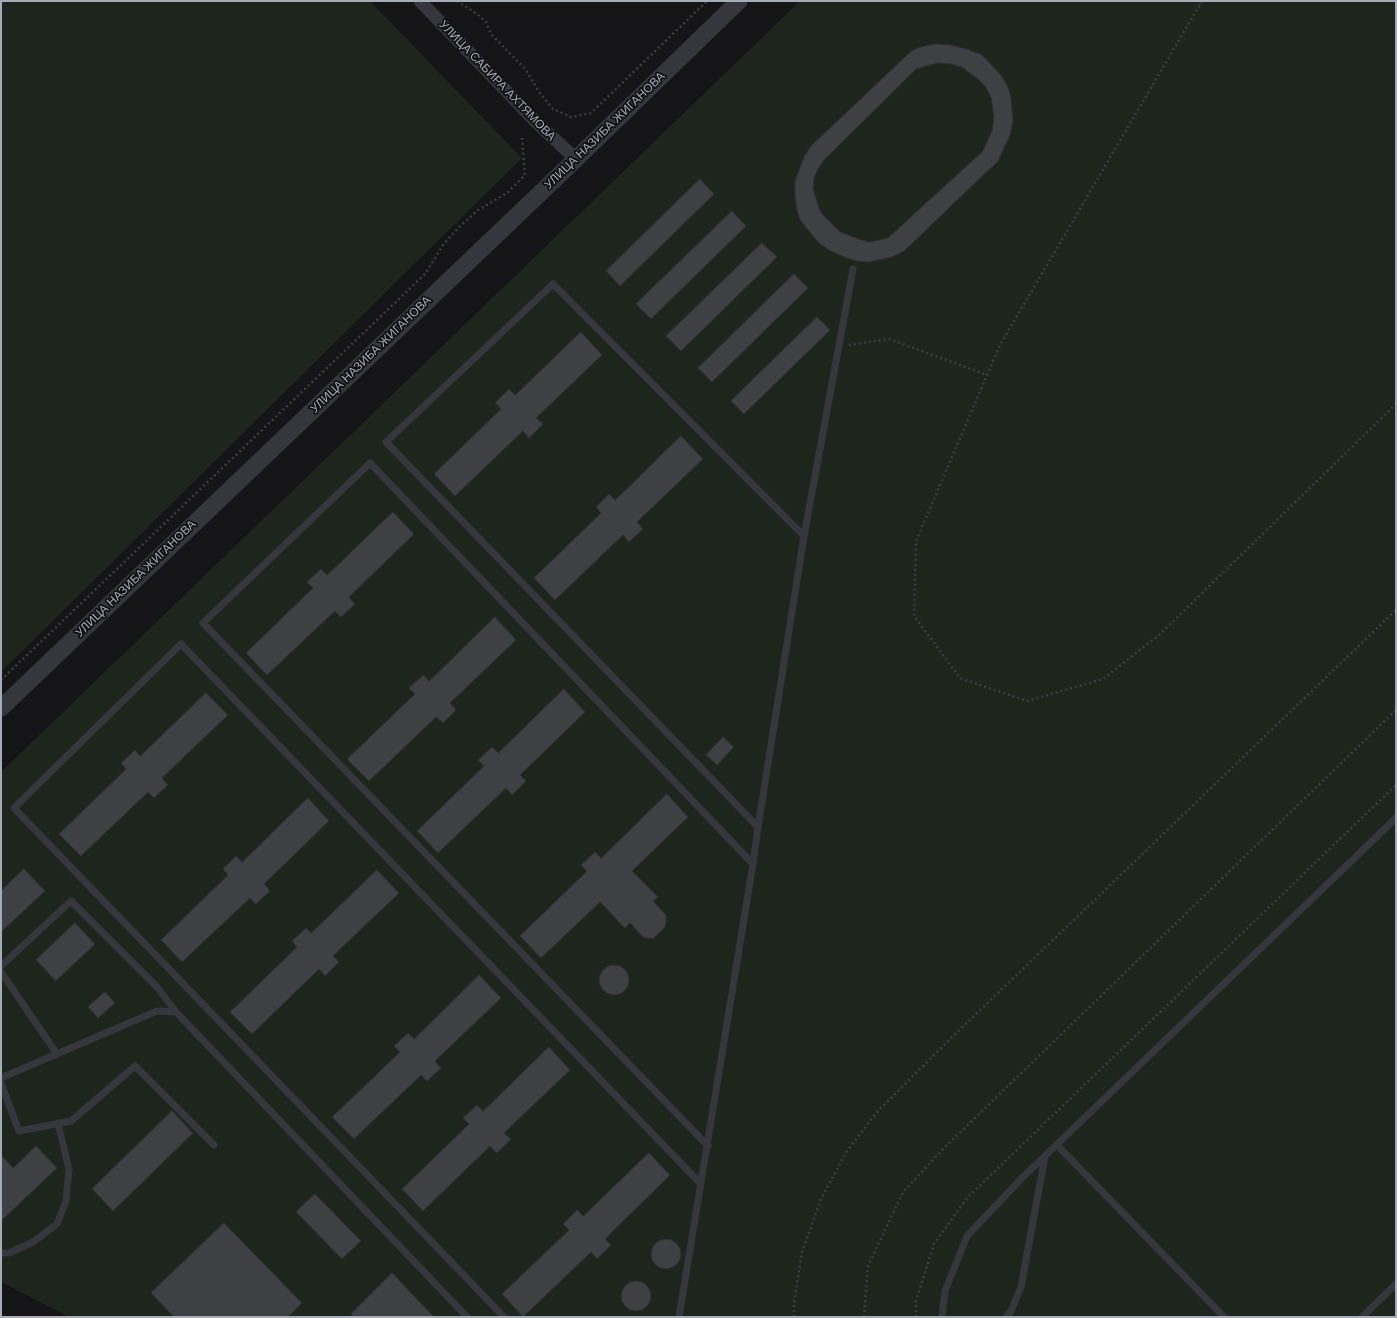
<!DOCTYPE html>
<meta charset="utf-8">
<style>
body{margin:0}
#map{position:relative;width:1397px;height:1318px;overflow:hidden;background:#151517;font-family:"DM Sans",sans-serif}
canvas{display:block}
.frame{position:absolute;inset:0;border:2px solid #a6acb7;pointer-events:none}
</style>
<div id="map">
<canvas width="1397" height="1318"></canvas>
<div class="frame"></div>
</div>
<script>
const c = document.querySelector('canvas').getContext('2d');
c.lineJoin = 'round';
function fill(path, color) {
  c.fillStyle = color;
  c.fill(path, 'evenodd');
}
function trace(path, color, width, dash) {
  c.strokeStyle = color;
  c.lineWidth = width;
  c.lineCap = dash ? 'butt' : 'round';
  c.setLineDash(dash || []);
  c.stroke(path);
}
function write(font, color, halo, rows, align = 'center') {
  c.font = font + ' "DM Sans",sans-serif';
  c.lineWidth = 3.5;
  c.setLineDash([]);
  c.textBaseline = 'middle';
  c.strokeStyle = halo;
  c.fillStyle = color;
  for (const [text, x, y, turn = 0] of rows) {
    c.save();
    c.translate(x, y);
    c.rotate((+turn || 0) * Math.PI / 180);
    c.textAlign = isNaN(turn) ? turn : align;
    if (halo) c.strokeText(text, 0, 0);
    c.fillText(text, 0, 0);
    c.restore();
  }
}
fill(new Path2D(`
 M1,1h369l152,157 -521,514z
 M800,1h596v1316h-1327l-68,-35v-510z`), '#1d251d');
const building = new Path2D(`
 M935,44l15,1 17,4 15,6 19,20 7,12 3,11 2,23 -3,14 -12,26 -94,90 -12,6 -23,5 -13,-1 -14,-5 -13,-6 -11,-8 -18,-22 -3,-10 -2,-13v-16l9,-24 7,-11 95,-90 7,-6 8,-3zM938,63l12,1 12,3 17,13 6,6 6,11 3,20 -2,14 -9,20 -95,87 -18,4 -9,-2 -21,-8 -18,-18 -3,-6 -6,-19 1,-11 4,-9 6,-9 92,-91z
 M700,179l14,15 -94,92 -14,-15z
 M732,211l14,15 -95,93 -15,-15z
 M762,243l15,14 -96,94 -15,-15z
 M794,274l14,14 -96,94 -14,-14z
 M817,317l13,13 -86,84 -13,-13z
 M581,332l21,23 -66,63 7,6 -14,14 -6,-7 -68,65 -21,-22 67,-65 -6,-6 14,-14 6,6z
 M681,436l22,23 -66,63 6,7 -14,13 -6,-7 -68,65 -21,-22 67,-65 -5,-6 13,-13 6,6z
 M393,512l21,22 -65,63 6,7 -14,13 -6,-6 -68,64 -21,-22 67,-65 -6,-6 14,-13 6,6z
 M495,617l21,23 -66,63 6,7 -13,13 -7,-6 -67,64 -22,-22 68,-65 -6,-6 14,-13 6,6z
 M564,689l21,23 -65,63 6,6 -14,14 -6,-7 -68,65 -21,-22 67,-65 -6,-6 14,-13 6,6z
 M206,693l22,22 -66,63 6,7 -14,13 -6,-6 -67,64 -22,-22 67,-65 -5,-6 14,-13 5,6z
 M723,737l11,10 -17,18 -11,-10z
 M667,794l21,23 -56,54 26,26 -5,4 13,14v7l-1,5 -12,12 -10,-2 -13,-14 -5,5 -25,-26 -59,56 -21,-22 67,-65 -6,-6 14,-13 6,6z
 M308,798l21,23 -65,63 6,7 -14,13 -6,-6 -68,64 -21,-22 67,-65 -5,-6 13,-13 6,6z
 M24,869l21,22 -44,41v-41z
 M377,870l22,23 -66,63 6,6 -14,14 -6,-7 -67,65 -22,-22 67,-65 -5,-6 14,-13 5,5z
 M75,923l20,21 -39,37 -20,-21z
 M599 980a15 15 0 1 1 30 0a15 15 0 1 1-30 0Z
 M479,975l22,23 -66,63 6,7 -14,13 -6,-6 -67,64 -22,-22 68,-65 -6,-6 14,-13 6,6z
 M105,992l10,11 -17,15 -10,-11z
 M549,1047l21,23 -66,63 7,6 -14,14 -7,-7 -67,65 -21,-22 67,-65 -6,-6 14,-13 6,6z
 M172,1111l21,22 -80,78 -21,-22z
 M36,1146l21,22 -56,53v-66l12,13z
 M649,1153l21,22 -65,64 6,6 -14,14 -6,-7 -68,65 -21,-23 67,-64 -6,-6 14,-14 6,6z
 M315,1194l46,47 -19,18 -46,-47z
 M224,1223l78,80 -14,14h-114l-23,-24z
 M651 1254a15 15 0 1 1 30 0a15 15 0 1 1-30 0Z
 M392,1273l42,44h-80l-3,-3z
 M621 1296a15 15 0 1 1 30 0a15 15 0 1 1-30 0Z`);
fill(building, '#3f4044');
trace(building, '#2f2f33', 1);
trace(new Path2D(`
 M457,1l20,13 9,8 5,12 35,36 13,22 14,17 18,8 20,-4 116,-112
 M1202,1l-202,344 -84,196 -2,75 46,62 67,23 76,-22 56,-44 237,-231
 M849,345l40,-6 98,36
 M1,680l424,-406 18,-29 16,-18 19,-17 29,-17 18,-18 -3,-37
 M794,1317v-14l8,-51 19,-53 26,-48 31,-40 67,-67 451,-434
 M864,1317l4,-51 35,-74 42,-45 451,-437
 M916,1317v-16l18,-57 33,-46 429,-413`), '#3c3e43', 2.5, [2, 3]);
trace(new Path2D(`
 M758,827l-372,-385 167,-158 251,252
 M1,966l70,-65 86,86 19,25
 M1,972l56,82
 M1,1078l156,-67 19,1 291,305
 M1,1083l18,48 52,-10 64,-55 79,79
 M1057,1145l167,172
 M708,1146l-505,-523 167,-160 383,401
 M1,1253h8l24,-11 24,-18 9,-23 3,-32 -11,-46
 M504,1317l-490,-509 167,-164 519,539
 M679,1317l74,-453 5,-37 46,-291 49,-267
 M942,1317l3,-26 22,-55 55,-58 374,-360
 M1006,1317l5,-6 10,-24 24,-131
 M1362,1317l34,-33`), '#36373c', 7);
trace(new Path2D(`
 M420,1l117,122 39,36`), '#36373c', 13);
trace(new Path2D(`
 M1,708l575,-549 163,-158`), '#36373c', 17);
write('12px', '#a6acb7', '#101012', [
 ["УЛИЦА САБИРА АХТЯМОВА",497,81,46],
 ["УЛИЦА НАЗИБА ЖИГАНОВА",605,131,-44],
 ["УЛИЦА НАЗИБА ЖИГАНОВА",371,355,-44],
 ["УЛИЦА НАЗИБА ЖИГАНОВА",136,579,-44]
]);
</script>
